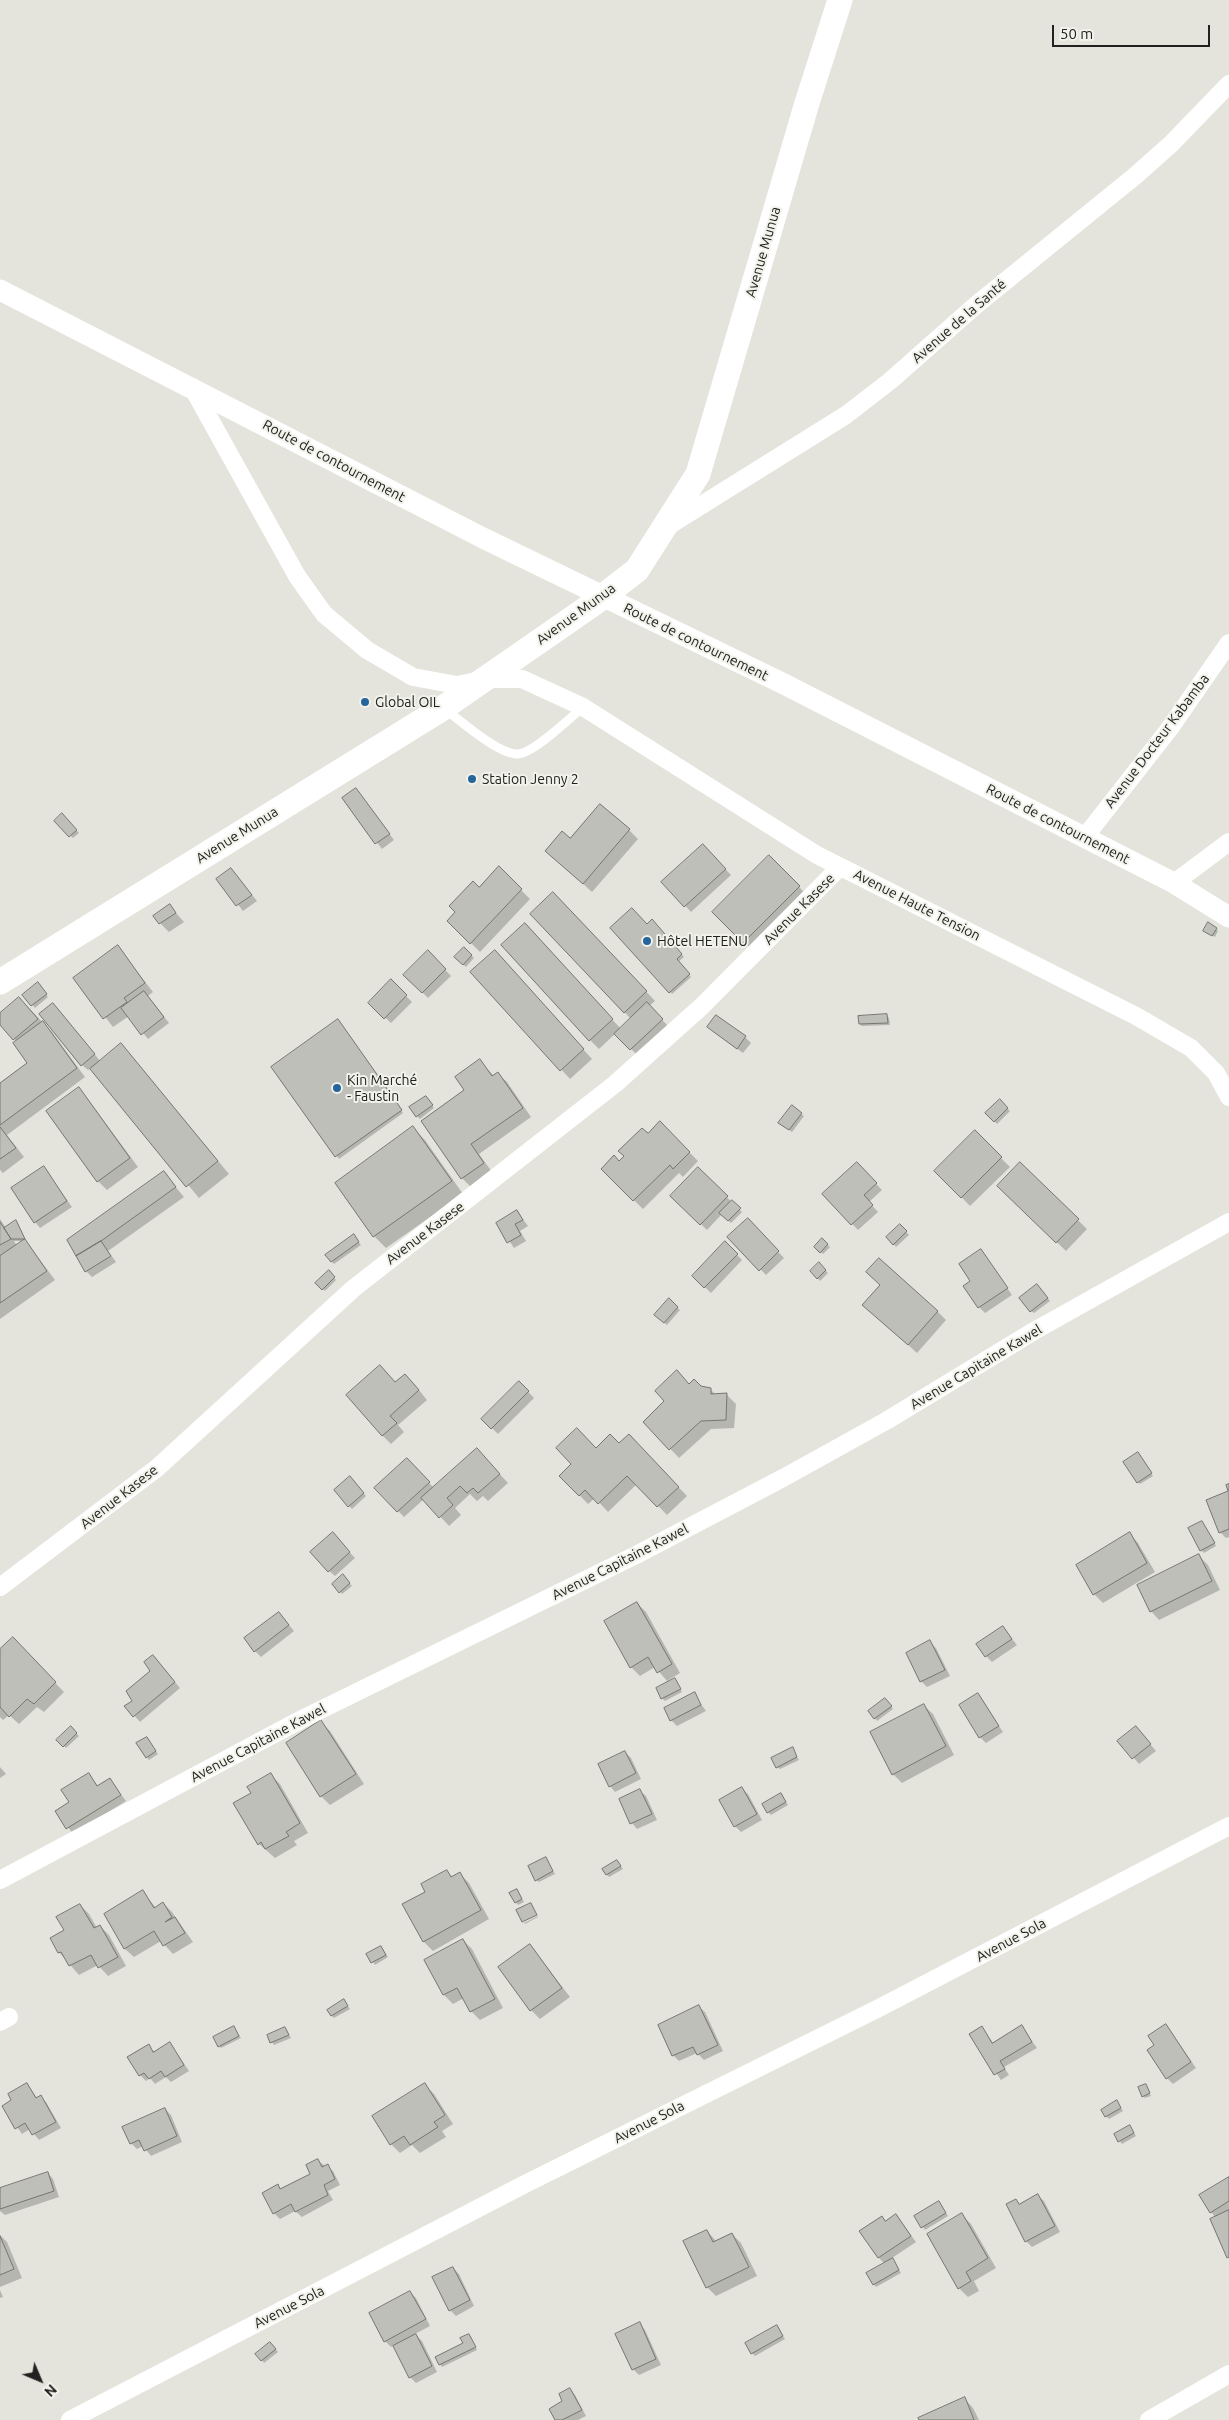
<!DOCTYPE html>
<meta charset="utf-8">
<style>
body{margin:0}
#map{position:relative;width:1229px;height:2420px;overflow:hidden;background:#e4e4dd;font-family:Ubuntu,sans-serif}
canvas{display:block}
.north{position:absolute;left:15px;top:2355px;width:50px;height:50px;-webkit-text-stroke:4px #f1f2ea;paint-order:stroke;rotate:135deg;font-size:14px;font-weight:700;line-height:20px;text-align:center;color:#21211f}
.north::after{content:'';display:block;margin:auto;width:18px;height:22px;background:#21211f;clip-path:polygon(50% 0,100% 100%,50% 72%,0 100%)}
.scale{position:absolute;left:1052px;top:25px;width:158px;height:22px;box-sizing:border-box;border:2px solid #21211f;border-top:0;padding-left:6px;font-size:15px;line-height:18px;white-space:nowrap;color:#21211f;-webkit-text-stroke:4px #f1f2ea;paint-order:stroke}
</style>
<div id="map">
<canvas width="1229" height="2420"></canvas>
<div class="north">N</div>
<div class="scale">50 m</div>
</div>
<script>
const c = document.querySelector('canvas').getContext('2d');
c.lineJoin = 'round';
function fill(path, color) {
  c.fillStyle = color;
  c.fill(path, 'evenodd');
}
function trace(path, color, width, dash) {
  c.strokeStyle = color;
  c.lineWidth = width;
  c.lineCap = dash ? 'butt' : 'round';
  c.setLineDash(dash || []);
  c.stroke(path);
}
function write(font, color, halo, rows, align = 'center') {
  c.font = font + ' Ubuntu,sans-serif';
  c.lineWidth = 4;
  c.setLineDash([]);
  c.textBaseline = 'middle';
  c.strokeStyle = halo;
  c.fillStyle = color;
  for (const [text, x, y, turn = 0] of rows) {
    c.save();
    c.translate(x, y);
    c.rotate((+turn || 0) * Math.PI / 180);
    c.textAlign = isNaN(turn) ? turn : align;
    if (halo) c.strokeText(text, 0, 0);
    c.fillText(text, 0, 0);
    c.restore();
  }
}
fill(new Path2D(`
 M356,789l38,51 -12,9 -39,-51z
 M62,815l17,18 -6,5 -17,-17z
 M629,830l9,9 -46,53 -45,-41 23,-11z
 M708,851l23,24 -40,37 -28,-30z
 M769,857l39,39 -55,55 -39,-39z
 M499,868l31,31 -50,53 -31,-31z
 M231,869l26,32 -14,10 -25,-32z
 M562,902l93,99 -6,5 19,20 -31,29 -21,-22 -17,16 -9,-9 -57,-106 88,95 10,-10 -99,-105z
 M170,906l14,16 -15,10 -9,-9z
 M652,921l32,36 -6,5 13,15 -19,17 -60,-66 35,-2z
 M1216,928l2,3 -3,6 -8,-4z
 M118,947l35,45 -5,4 21,27 -21,16 -19,-23 -16,11 -38,-49z
 M464,949l10,9 -8,9 -10,-10z
 M428,952l23,24 -23,22 -23,-23z
 M503,960l89,99 -22,20 -98,-107z
 M391,981l21,21 -21,21 -21,-20z
 M40,987l8,10 -13,11 -11,-13z
 M25,1004l27,28 33,45 -78,58 17,22 -21,16 -3,-3v-85l29,-21 -12,-22 -17,-19v-8z
 M58,1010l43,52 20,-17 108,129 -30,24 -108,-130 -3,2 -6,-5z
 M887,1016l2,2 1,7 -28,1 -2,-2z
 M340,1024l63,89 -64,46 -66,-92z
 M715,1033l30,4 6,6 -8,10z
 M480,1061l14,15 4,-2 9,8 24,35 -52,37 13,18 -21,15 -9,-9 4,-87z
 M78,1089l9,9 51,69 -31,23 -9,-9z
 M428,1100l6,8 -14,11 -3,-3z
 M1000,1101l10,10 -13,13 -10,-11z
 M801,1114l3,2 -12,16 -10,-7z
 M660,1123l38,38 -15,16 -4,-4 -36,36 -41,-40 17,-7z
 M413,1128l12,12 38,54 -77,54 -12,-12 -38,-53z
 M975,1132l35,35 -40,39 -34,-35z
 M857,1164l25,26 -13,12 9,10 -20,18 -34,-36z
 M1020,1164l67,65 -21,22 -68,-65z
 M44,1168l28,39 -32,21 -5,-6z
 M698,1169l44,43 -11,11 -9,-9 -15,16 -35,-34z
 M164,1173l20,24 -76,54 8,11 -24,15 -6,-6 -18,-31z
 M517,1211l11,15 -8,5 6,10 -12,7 -17,-25z
 M0,1219l6,9 12,-4 9,19 28,37 -55,39zM14,1241h10l-7,5z
 M747,1220l37,38 -18,17 -37,-38z
 M900,1225l9,10 -13,12 -8,-10z
 M356,1239l5,6 -27,19 -2,-2z
 M822,1239l8,8 -7,7 -7,-7z
 M725,1243l17,17 -31,33 -18,-17z
 M981,1251l31,44 -27,18 -6,-6 -7,-25z
 M819,1264l9,9 -8,8 -8,-10z
 M329,1272l7,8 -11,11 -8,-8z
 M1040,1288l10,13 -16,12 -3,-2z
 M669,1300l11,10 -13,15 -11,-10z
 M937,1311l9,9 -29,33 -44,-40z
 M519,1382l15,16 -36,36 -15,-15z
 M396,1383l18,1 13,16 -29,25 6,7 -13,12 -9,-9z
 M690,1385l20,4 6,6h11l9,9 -2,24 -23,1 -32,29 -34,-36z
 M629,1436l58,60 -20,19 -30,-31 -29,28 -13,-14 -7,6 -27,-28 35,-26 23,-5z
 M1140,1456l13,20 -13,8 -2,-2z
 M486,1459l22,24 -20,18 -5,-5 -6,5 -7,-7 -15,14 6,7 -12,11 -25,-27 -20,18 -28,-29 36,-23 22,23z
 M350,1478l16,18 -14,13 -17,-18z
 M1229,1492v45l-3,1 -6,-6 -13,-31z
 M1202,1522l14,24 -12,7 -3,-3z
 M1130,1534l8,9 17,29 -52,31 -9,-9z
 M338,1540l17,18 -20,18 -6,-5z
 M1199,1556l9,9 12,25 -61,30 -8,-9z
 M343,1576l9,10 -10,8 -8,-10z
 M637,1603l9,9 34,61 -13,8 -12,-14 -15,9 -9,-9z
 M279,1613l15,18 -33,26 -6,-6z
 M1003,1628l14,17 -25,17 -6,-6z
 M13,1639l51,53 -20,20 -7,-5 -18,17 -10,-9 -6,5 -3,-3v-66z
 M930,1642l6,6 14,28 -23,11 -6,-6z
 M159,1663l21,25 -40,34 -14,-16 8,-4z
 M675,1680l7,12 -17,9 -3,-3z
 M694,1694l12,17 -29,15 -6,-6z
 M978,1695l25,37 -17,11 -6,-6z
 M888,1702l5,7 -16,12 -2,-3z
 M924,1706l9,8 21,41 -52,28 -9,-9z
 M321,1722l9,9 34,53 -34,21 -9,-9 -34,-53z
 M1136,1727l20,24 -17,13 -20,-23z
 M71,1728l8,8 -13,12 -8,-8z
 M149,1741l9,13 -9,6 -2,-3z
 M792,1749l7,11 -19,9 -3,-2z
 M625,1752l6,6 10,21 -26,13 -5,-6z
 M0,1767l6,7 -6,4z
 M89,1775l10,12 11,-7 16,21 -53,33 -16,-22 14,-9z
 M271,1775l9,9 28,49 -14,8 3,4 -22,13 -16,-14 -7,-50z
 M742,1789l6,5 14,26 -21,12 -6,-6z
 M640,1791l6,5 11,24 -20,9 -5,-6 -11,-24z
 M781,1794l7,11 -17,10 -3,-3z
 M546,1859l9,15 -16,8 -3,-2z
 M617,1861l6,8 -14,8 -2,-2z
 M447,1872l6,5 7,-3 9,9 20,36 -56,32 -9,-9 -20,-37 22,-13z
 M517,1890l7,12 -6,3 -2,-3z
 M143,1892l13,16 7,-5 9,9 21,30 -20,12 -12,-13 -27,16 -9,-8 -20,-34z
 M80,1905l9,9 8,14 3,-2 9,9 17,31 -18,10 -10,-11 -19,10 -20,-23 7,-21z
 M538,1916v1l-13,7 -1,-1z
 M463,1940l9,9 31,59 -23,12 -9,-9 -7,-13 -11,6 -9,-9 -18,-35z
 M530,1945l40,52 -30,22 -9,-9z
 M381,1947l7,10 -13,8 -7,-11z
 M344,2001l6,8 -16,9 -2,-2z
 M699,2007l6,5 18,39 -19,9 -7,-7 -18,8 -6,-6z
 M1166,2025l30,43 -23,16 -6,-6 -11,-33z
 M1022,2027l15,21 -33,19 5,8 -8,5 -30,-45 11,-7 12,16z
 M234,2028l7,10 -20,10 -2,-2z
 M285,2028l6,10 -17,7 -6,-9z
 M170,2043l19,28 -18,11 -5,-5 -11,7 -5,-6 -4,3 -6,-6 8,-29 7,6z
 M27,2084l10,14 3,-2 6,6 15,26 -22,12 -9,-11 -8,5 -19,-27 10,-6z
 M425,2085l9,9 19,30 -11,7 4,6 -26,16 -8,-8 -12,8 -9,-9z
 M1146,2086l5,10 -6,2 -2,-2z
 M1119,2105l4,6 -14,8 -3,-3z
 M165,2109l6,6 11,27 -31,14 -8,-10 -6,3 -6,-6z
 M1132,2129l4,7 -14,8 -7,-9z
 M318,2161l15,10 7,14 -12,6 5,9 -31,17 -7,-6 -15,8 -6,-6 4,-27 4,4 30,-16z
 M48,2173l5,6 6,18 -54,18 -5,-4v-22z
 M1229,2179v79l-13,-40 -5,-6z
 M1038,2196l6,5 16,31 -28,15 -6,-6 -10,-41 4,5z
 M941,2205l7,11 -23,14 -9,-13z
 M896,2215l20,27 -24,16 9,15 -25,14 -2,-3 11,-20 -6,-6 2,-41 5,5z
 M962,2215l9,9 25,44 -22,13 5,10 -11,6 -9,-9 -31,-53z
 M707,2231l10,11 15,-8 9,9 16,33 -41,20 -9,-9z
 M0,2235l7,7 15,36 -22,9z
 M453,2268l6,6 15,32 -18,10 -6,-6z
 M0,2290l3,7 -3,1z
 M410,2292l6,6 14,28 -15,8 7,7 15,31 -21,11 -6,-6 -16,-32 -3,2 -6,-6z
 M640,2324l5,6 16,35 -22,10 -6,-6z
 M777,2327l8,12 -30,17 -3,-3z
 M469,2335l8,15 -35,17 -6,-9 28,-14z
 M273,2346l5,6 -14,11 -2,-3z
 M570,2389l5,6 11,21 -8,4h-22z
 M965,2399l8,9 6,12h-59z`), '#0003');
const building = new Path2D(`
 M356,788l34,46 -15,10 -33,-46z
 M600,804l30,25 -47,55 -38,-33 17,-20 8,7z
 M62,813l15,17 -8,7 -15,-16z
 M703,844l23,25 -42,38 -23,-25z
 M769,855l31,31 -57,57 -31,-31z
 M499,866l23,23 -52,55 -23,-23 8,-9 -6,-6 24,-25 6,6z
 M231,868l21,27 -16,11 -20,-27z
 M553,892l94,99 -23,22 -94,-99z
 M170,904l6,9 -17,11 -6,-8z
 M632,908l15,16 5,-5 30,35 -5,5 13,15 -21,19 -59,-65z
 M1208,922l9,6 -5,8 -9,-5z
 M525,923l88,96 -24,22 -88,-96z
 M118,945l27,38 -21,15 3,4 -24,17 -30,-41z
 M464,947l8,8 -9,10 -9,-8z
 M428,950l18,19 -24,24 -19,-18z
 M495,950l89,99 -24,22 -90,-99z
 M391,979l16,16 -23,24 -16,-16z
 M38,982l9,12 -16,12 -9,-11z
 M144,991l20,26 -23,18 -20,-27z
 M19,997l19,22 -25,21 -13,-15v-12z
 M647,1002l16,17 -33,31 -16,-16z
 M53,1003l42,51 -14,12 -42,-52z
 M887,1014l1,9 -29,1 -1,-8z
 M716,1015l30,21 -9,13 -30,-22z
 M338,1019l64,91 -67,47 -64,-90z
 M43,1021l34,47 -77,57v-42l27,-20 -14,-20z
 M121,1043l97,118 -32,26 -96,-118z
 M480,1059l12,17 6,-4 25,36 -52,36 13,19 -23,16 -40,-58 43,-31 -9,-13z
 M79,1087l51,71 -33,24 -51,-71z
 M426,1096l7,9 -17,12 -7,-10z
 M1000,1099l8,9 -14,14 -9,-9z
 M792,1105l10,8 -13,17 -11,-7z
 M660,1121l30,31 -17,17 -3,-4 -37,36 -32,-32 13,-14 5,6 5,-5 -6,-5 24,-23 6,5z
 M413,1126l39,55 -79,56 -38,-54z
 M0,1127l16,21 -16,11z
 M975,1130l27,27 -41,41 -27,-27z
 M857,1162l20,21 -13,12 9,10 -22,20 -29,-31z
 M1020,1162l59,57 -23,24 -59,-57z
 M44,1166l23,35 -33,22 -23,-35z
 M698,1167l30,29 -28,29 -30,-29z
 M164,1171l12,16 -75,54 -25,15 -9,-16z
 M732,1200l9,8 -13,13 -9,-8z
 M517,1210l6,10 -8,4 6,11 -14,8 -11,-20z
 M748,1218l31,33 -20,20 -32,-34z
 M16,1220l9,19h-14l-7,-11z
 M0,1222l11,17 -11,6z
 M900,1224l7,7 -14,14 -7,-8z
 M354,1234l5,8 -28,20 -6,-7z
 M822,1238l6,6 -8,9 -6,-6z
 M25,1239l22,32 -47,32v-47z
 M101,1241l10,15 -26,16 -9,-16z
 M725,1241l13,13 -34,34 -12,-12z
 M981,1249l27,39 -30,20 -15,-22 7,-5 -11,-17z
 M879,1258l59,53 -30,34 -46,-40 18,-20 -14,-13z
 M819,1262l7,8 -9,9 -7,-8z
 M329,1270l6,7 -13,13 -7,-7z
 M1037,1284l11,14 -18,14 -11,-14z
 M669,1298l9,9 -14,16 -10,-8z
 M380,1365l15,17 10,-8 14,16 -29,26 7,7 -15,13 -36,-41z
 M677,1370l12,14 5,-5 7,7 10,2v6l16,-1 -1,27 -25,1 -32,29 -26,-28 21,-21 -9,-10z
 M519,1381l10,10 -38,38 -10,-10z
 M577,1428l19,20 14,-14 9,9 10,-9 50,53 -22,20 -30,-31 -29,28 -13,-14 -6,6 -20,-20 12,-12 -15,-16z
 M477,1448l23,26 -22,19 -5,-5 -6,5 -7,-7 -13,12 6,7 -14,13 -18,-20z
 M1138,1452l14,21 -15,10 -14,-21z
 M407,1458l23,24 -33,30 -23,-24z
 M350,1476l14,17 -16,14 -14,-17z
 M1229,1484v45l-10,4 -13,-33 22,-9 -2,-6z
 M1202,1521l13,22 -15,8 -12,-23z
 M333,1532l17,20 -22,20 -18,-20z
 M1130,1532l17,31 -54,32 -17,-30z
 M1199,1554l13,27 -62,31 -13,-27z
 M343,1574l7,9 -11,10 -7,-9z
 M637,1602l35,62 -15,9 -9,-16 -18,11 -26,-47z
 M279,1612l10,13 -35,27 -10,-14z
 M1003,1626l9,13 -27,18 -9,-13z
 M13,1637l43,45 -22,22 -7,-5 -18,18 -9,-10v-58z
 M930,1640l15,30 -25,12 -14,-29z
 M153,1655l22,27 -42,35 -9,-11 8,-5 -6,-10 24,-20 -6,-9z
 M675,1678l6,11 -20,10 -5,-11z
 M695,1692l6,13 -31,16 -6,-13z
 M978,1693l21,33 -20,12 -20,-33z
 M885,1698l7,8 -18,13 -6,-8z
 M924,1704l22,42 -54,29 -22,-43z
 M321,1720l35,54 -36,23 -34,-54z
 M71,1726l6,7 -14,14 -7,-7z
 M1136,1726l15,18 -19,15 -15,-18z
 M147,1737l9,14 -10,7 -10,-15z
 M793,1747l4,10 -21,11 -5,-10z
 M625,1751l11,22 -27,14 -11,-23z
 M89,1773l8,13 13,-8 11,17 -55,34 -11,-18 14,-9 -8,-12z
 M271,1773l29,50 -14,9 3,4 -24,13 -4,-7 -3,3 -25,-42 18,-10 -4,-6z
 M742,1787l15,27 -23,13 -15,-27z
 M640,1789l12,25 -22,10 -11,-25z
 M781,1793l5,9 -19,11 -5,-9z
 M546,1857l7,14 -18,10 -7,-15z
 M617,1860l4,6 -15,9 -4,-6z
 M447,1870l4,7 9,-5 21,38 -58,32 -21,-38 23,-12 -4,-8z
 M517,1889l5,10 -7,4 -6,-10z
 M143,1890l11,18 9,-6 9,15 -7,5 10,-5 10,16 -22,13 -9,-15 -30,18 -20,-35z
 M531,1903l6,12 -15,7 -6,-12z
 M80,1904l14,24 6,-3 18,32 -20,11 -7,-13 -22,11 -8,-14 -3,1 -8,-15 14,-8 -8,-13z
 M463,1939l32,60 -25,13 -13,-24 -14,7 -19,-35z
 M530,1944l32,44 -32,23 -32,-44z
 M381,1946l5,9 -15,8 -5,-9z
 M344,1999l4,7 -17,10 -4,-6z
 M699,2005l19,40 -21,10 -4,-8 -21,9 -14,-31z
 M1166,2024l25,38 -25,17 -19,-29 7,-5 -6,-9z
 M1022,2025l10,17 -32,19 5,8 -11,6 -25,-41 13,-8 10,17z
 M234,2026l5,10 -21,11 -5,-10z
 M285,2027l4,8 -19,8 -3,-8z
 M170,2042l14,23 -19,12 -4,-6 -12,8 -5,-6 -5,3 -12,-19 22,-13 4,8z
 M27,2083l9,15 5,-3 15,27 -24,13 -7,-12 -10,6 -13,-23 9,-6 -3,-6z
 M425,2083l20,32 -11,7 4,5 -28,18 -6,-9 -14,9 -18,-29z
 M1146,2084l4,9 -8,4 -4,-10z
 M1117,2100l4,8 -16,9 -4,-7z
 M165,2108l12,28 -33,15 -5,-11 -9,4 -8,-17z
 M1130,2125l4,8 -16,9 -4,-8z
 M318,2159l4,8 6,-3 7,15 -11,6 4,10 -33,17 -4,-8 -18,10 -11,-21 16,-9 2,5 30,-15 -4,-9z
 M48,2172l6,19 -54,18v-21z
 M1229,2177v24l-19,12 -11,-18z
 M1038,2194l17,32 -30,16 -19,-38 10,-5 3,5z
 M939,2201l7,12 -25,15 -7,-12z
 M1229,2210v47l-2,1 -17,-39z
 M962,2213l26,45 -22,14 5,9 -13,8 -31,-55z
 M896,2214l15,22 -33,22 -19,-27 23,-15 3,5z
 M707,2230l6,12 19,-9 17,34 -43,21 -23,-47z
 M0,2236l14,33 -14,6z
 M893,2258l6,12 -26,15 -7,-12z
 M453,2267l17,33 -21,11 -17,-34z
 M410,2291l16,28 -42,23 -15,-29z
 M640,2322l16,37 -24,11 -17,-36z
 M777,2325l6,11 -32,18 -6,-11z
 M416,2334l16,32 -23,12 -16,-32z
 M469,2334l7,13 -37,18 -4,-8 28,-14 -3,-5z
 M270,2342l6,7 -15,12 -6,-7z
 M570,2388l12,22 -20,10h-7l-6,-11 13,-8 -3,-7z
 M965,2397l9,23h-55l-1,-2z`);
fill(building, '#bebfb8');
trace(building, '#767670', 1);
trace(new Path2D(`
 M446,710c16,12 53,45 72,44 16,-1 52,-36 65,-47`), '#fff', 9);
trace(new Path2D(`
 M192,387l105,189 27,38 43,36 46,27 44,8 29,-6h36l61,28 234,148 319,161 55,32 25,25 13,24
 M668,526l178,-111 44,-34 86,-76 159,-129 36,-32 58,-60
 M1084,838l86,-110 59,-85
 M1174,883l55,-41
 M0,1587l157,-119 197,-180 261,-204 87,-78 138,-139
 M0,1880l302,-161 334,-164 147,-77 103,-57 148,-90 195,-109
 M0,2022l9,-5
 M70,2420l455,-236 352,-175 352,-183
 M1149,2420l80,-46`), '#fff', 18);
trace(new Path2D(`
 M0,290l483,248 299,145 392,200 55,34`), '#fff', 21);
trace(new Path2D(`
 M0,982l443,-274 150,-104 44,-34 61,-96 109,-371 33,-103`), '#fff', 25);
for (const [x, y, r, color] of [
 [365,702,5,"#25659b"],
 [472,779,5,"#25659b"],
 [647,941,5,"#25659b"],
 [337,1088,5,"#25659b"]
]) {
  const dot = new Path2D();
  dot.arc(x, y, r, 0, 2 * Math.PI);
  c.fillStyle = color;
  c.fill(dot);
  trace(dot, '#f1f2ea', 2);
}
write('14px', '#21211f', '#f1f2ea', [
 ["Avenue Munua",763,252,-74],
 ["Avenue de la Santé",959,321,-41],
 ["Route de contournement",334,461,28],
 ["Avenue Munua",576,614,-36],
 ["Route de contournement",696,642,26],
 ["Avenue Docteur Kabamba",1157,741,-53],
 ["Route de contournement",1058,824,27],
 ["Avenue Munua",237,835,-32],
 ["Avenue Haute Tension",917,905,27],
 ["Avenue Kasese",799,909,-45],
 ["Avenue Kasese",425,1233,-37],
 ["Avenue Capitaine Kawel",976,1367,-31],
 ["Avenue Kasese",119,1497,-38],
 ["Avenue Capitaine Kawel",620,1562,-27],
 ["Avenue Capitaine Kawel",258,1743,-28],
 ["Avenue Sola",1011,1940,-28],
 ["Avenue Sola",649,2122,-27],
 ["Avenue Sola",289,2307,-27]
]);
write('14px', '#21211f', '#f1f2ea', [
 ["Global OIL",375,702],
 ["Station Jenny 2",482,779],
 ["Hôtel HETENU",657,941],
 ["Kin Marché",347,1080],
 ["- Faustin",347,1096]
], 'left');
</script>
